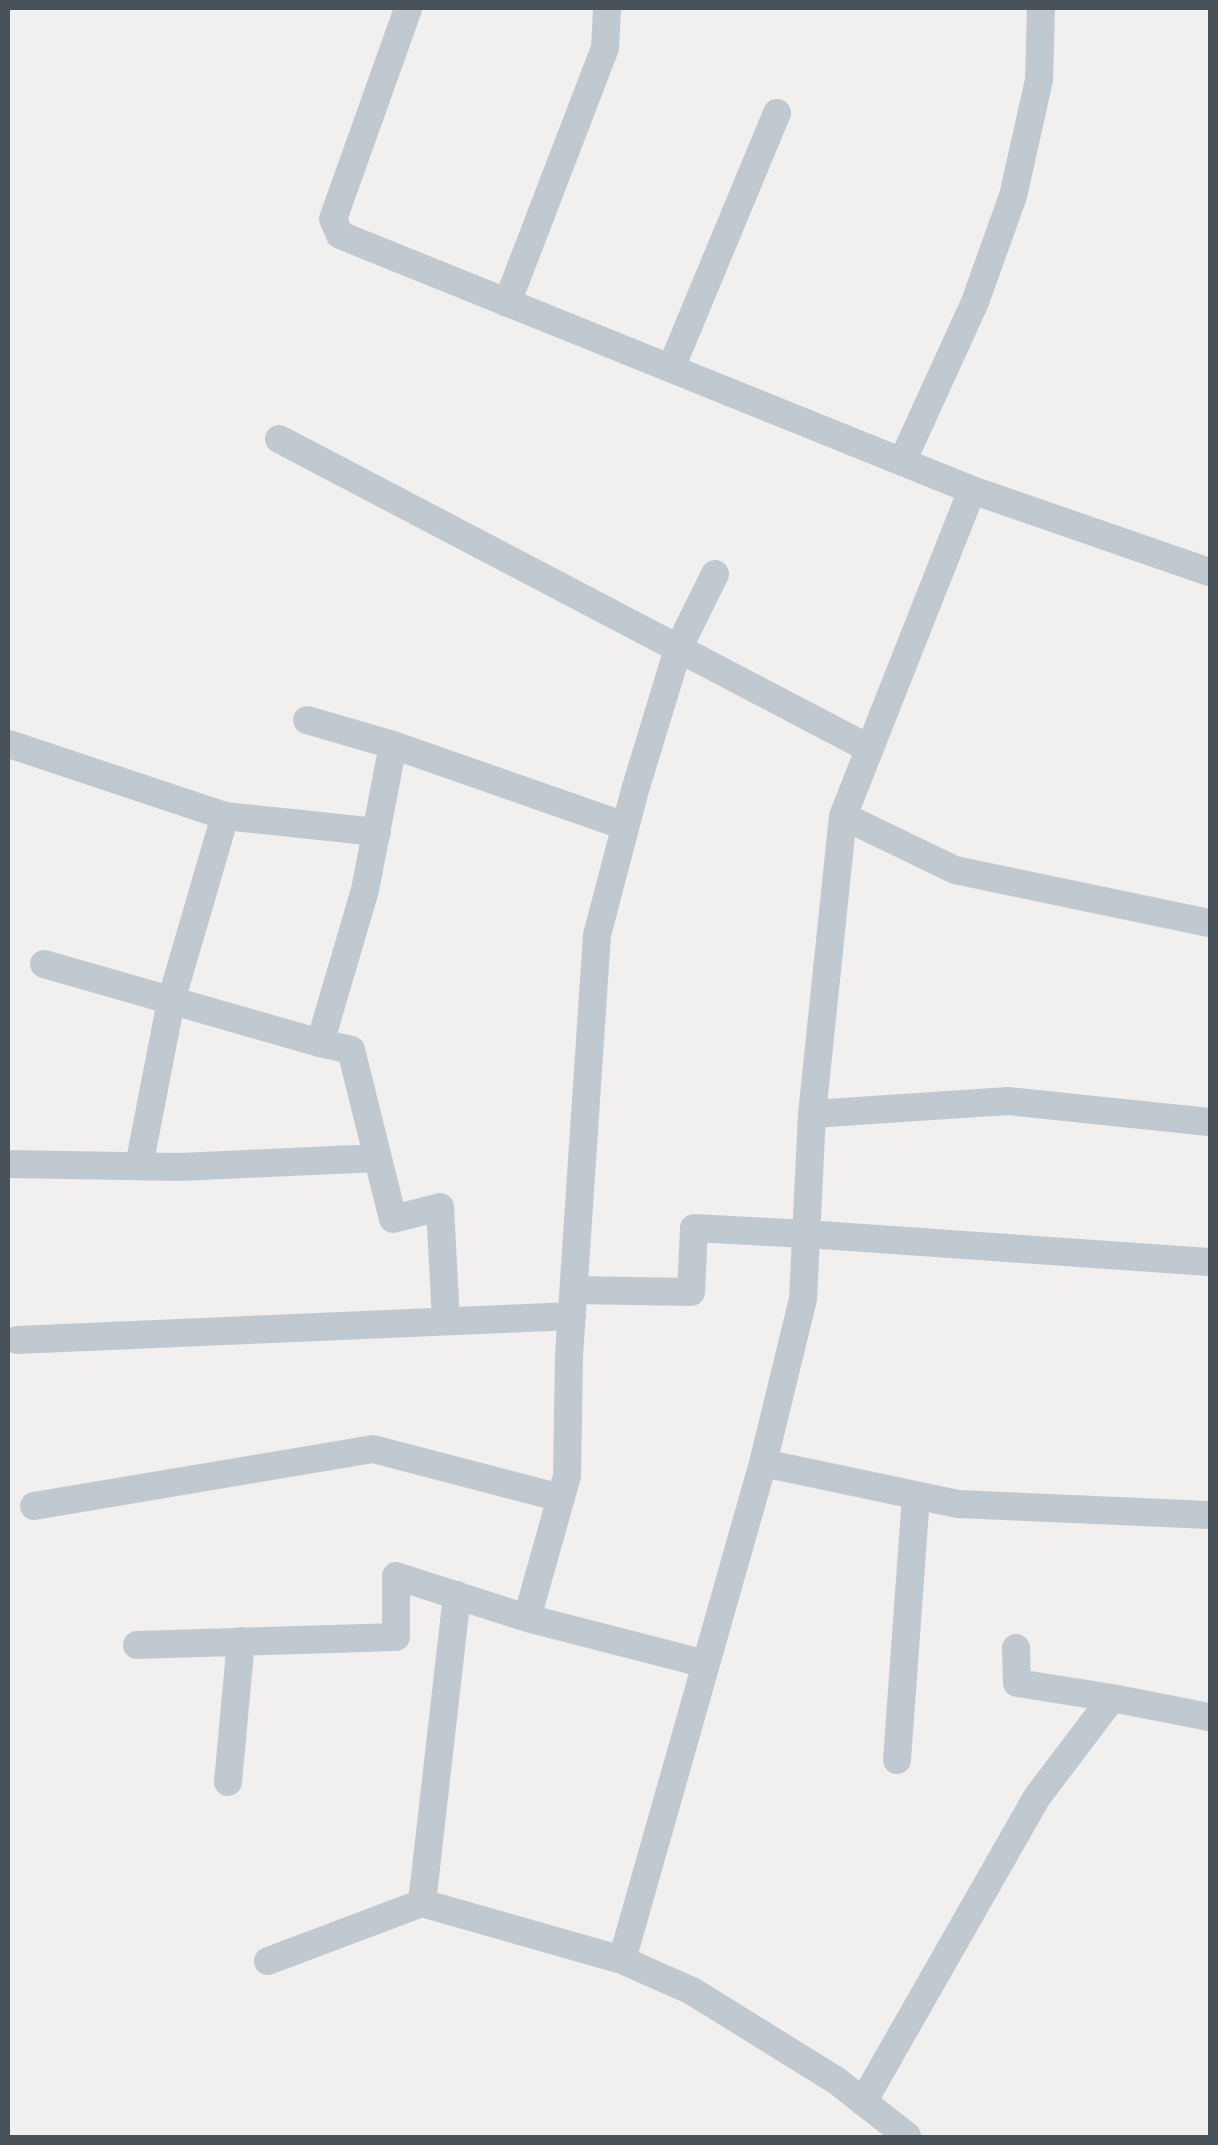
<!DOCTYPE html>
<style>
body{margin:0}
#map{position:relative;width:1218px;height:2145px;overflow:hidden;background:#f2efef;font-family:Inter,sans-serif}
canvas{display:block}
.frame{position:absolute;inset:0;border:10px solid #48525b;pointer-events:none}
</style>
<div id="map">
<canvas width="1218" height="2145"></canvas>
<div class="frame"></div>
</div>
<script>
const c = document.querySelector('canvas').getContext('2d');
c.lineJoin = 'round';
function trace(path, color, width, dash) {
  c.strokeStyle = color;
  c.lineWidth = width;
  c.lineCap = dash ? 'butt' : 'round';
  c.setLineDash(dash || []);
  c.stroke(path);
}
trace(new Path2D(`
 M408,9l-75,210 7,16 632,255 237,82
 M507,303l98,-255 2,-39
 M671,368l106,-255
 M279,439l591,310
 M902,462l73,-160 38,-106 26,-116 2,-71
 M307,720l86,25 232,81
 M9,744l216,72 152,16
 M393,745l-28,145 -45,153 31,7 42,169 47,-12 6,114
 M843,816l112,54 254,53
 M44,964l276,79
 M812,1114l196,-13 201,21
 M9,1164l171,3 198,-9
 M139,1166l32,-165 54,-185
 M574,1290l117,2 3,-64 112,6 403,28
 M17,1340l555,-24
 M763,1463l195,41 251,11
 M34,1506l339,-57 188,49
 M527,1618l40,-142 2,-120 28,-421 38,-145 43,-141 37,-75
 M137,1645l259,-8v-61l131,42 179,46
 M1016,1648l1,35 95,15 97,19
 M897,1760l19,-264
 M228,1782l13,-141
 M422,1903l35,-308
 M622,1960l141,-497 40,-164 9,-185 31,-298 129,-326
 M268,1961l154,-58 200,57 70,31 145,90 70,55
 M863,2102l174,-305 75,-99`), '#c1c9d0', 28);
</script>
